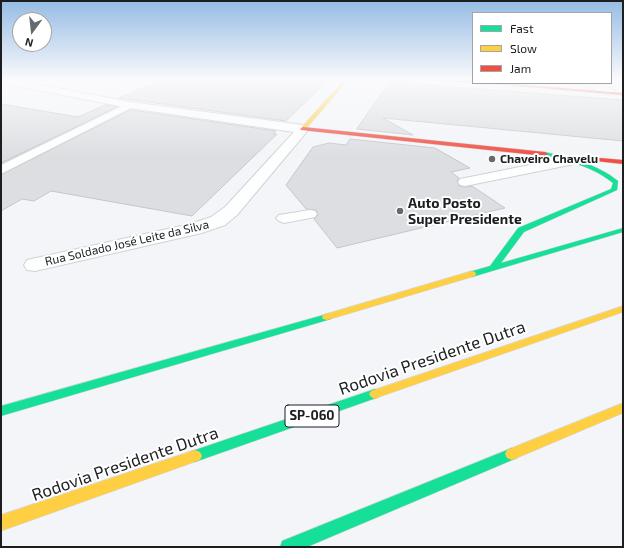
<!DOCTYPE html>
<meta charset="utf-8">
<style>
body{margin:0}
#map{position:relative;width:624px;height:548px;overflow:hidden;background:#f3f5f8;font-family:"Exo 2",sans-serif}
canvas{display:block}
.frame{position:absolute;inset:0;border:2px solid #1c1e20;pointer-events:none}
.legend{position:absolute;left:472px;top:12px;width:140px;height:72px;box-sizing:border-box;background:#fff;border:1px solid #a4a5a6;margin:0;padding:5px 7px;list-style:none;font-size:12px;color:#1c1e20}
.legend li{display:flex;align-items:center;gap:8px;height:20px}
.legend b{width:20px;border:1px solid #a4a5a6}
.north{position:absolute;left:12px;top:12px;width:40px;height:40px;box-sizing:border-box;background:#fff;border:1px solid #a4a5a6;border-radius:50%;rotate:195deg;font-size:11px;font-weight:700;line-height:16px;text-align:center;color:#1c1e20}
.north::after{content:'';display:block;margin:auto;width:14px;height:18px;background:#67696c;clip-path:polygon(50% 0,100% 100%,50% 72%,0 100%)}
</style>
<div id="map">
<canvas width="624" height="548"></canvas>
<div class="frame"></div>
<ul class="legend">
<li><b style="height:5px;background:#16e098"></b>Fast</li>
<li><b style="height:5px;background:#ffcf43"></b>Slow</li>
<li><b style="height:5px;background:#f24e42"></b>Jam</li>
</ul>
<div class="north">N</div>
</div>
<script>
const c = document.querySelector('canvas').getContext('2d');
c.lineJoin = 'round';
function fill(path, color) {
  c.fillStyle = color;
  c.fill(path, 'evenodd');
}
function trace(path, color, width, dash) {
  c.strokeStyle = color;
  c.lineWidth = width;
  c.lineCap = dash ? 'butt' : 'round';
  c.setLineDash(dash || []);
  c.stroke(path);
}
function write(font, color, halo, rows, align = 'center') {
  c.font = font + ' "Exo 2",sans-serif';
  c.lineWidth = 4;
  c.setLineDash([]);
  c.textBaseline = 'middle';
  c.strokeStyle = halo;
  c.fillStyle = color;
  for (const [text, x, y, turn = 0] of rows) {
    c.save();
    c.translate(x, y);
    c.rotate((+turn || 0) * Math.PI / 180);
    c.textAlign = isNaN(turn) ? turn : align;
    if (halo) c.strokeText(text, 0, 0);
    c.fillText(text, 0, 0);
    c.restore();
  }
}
const building = new Path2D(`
 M164,79h165l-43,42 -167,-23z
 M390,82l233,18v41l-240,-23 30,17 -56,-6z
 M1,104l77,13 27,-12 12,2 -116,56z
 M131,110l145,21 -3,3h4l-85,82 -141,-25 -17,10 -12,-2 -21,12v-36z
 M350,139l85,9 35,20 -19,4 8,6 -2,3 2,5 6,1 7,-1 33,22 -168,40 -23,-29 4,-4 -2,-5 -10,-1 -20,-24 27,-38 16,-4 17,2z`);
fill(building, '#dcdee1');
trace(building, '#c5c6c8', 1);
const lane = new Path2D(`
 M130,102l5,3 -2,2 -132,67v-9z
 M570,157l4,1 2,3 -2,3 -109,22 -5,-1 -2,-3 2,-3z
 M310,210l5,1 2,3 -2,3 -31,6 -5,-2 -3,-3 3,-3z`);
const street = new Path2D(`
 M1,79h10l119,23 173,23 6,4 -72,86 -12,10 -23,8 -167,38 -8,-1 -3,-5 3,-5 163,-36 21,-7 14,-10 69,-75 -164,-24 -129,-25z
 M581,83h14l19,7 1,2 -5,3 -4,-1z`);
const fast = new Path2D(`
 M545,152c26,6 52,12 73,29l-1,9 -93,42 -23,31 122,-35v4l-151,45 -3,-1 -1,-2 1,-2 21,-6 28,-38 93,-39 2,-6c-21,-17 -45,-22 -70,-28l-1,-1z
 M327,314l4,1 1,2 -1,2 -330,97v-10z
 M375,389l4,2 2,3 -2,3 -184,65 -5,-2 -2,-4 2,-4 5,-2z
 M512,448l5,2 2,4 -2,4 -210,89h-27l2,-6z`);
const slow = new Path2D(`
 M345,79h4l-44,51h-4v-2z
 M472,271l3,1 1,2 -1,2 -148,44 -4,-1 -1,-2 1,-2z
 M623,306v6l-244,85 -4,2 -4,-2 -2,-3 2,-3z
 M623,403v10l-111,47 -5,-2 -2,-4 2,-4z
 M195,450l5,2 2,4 -2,4 -199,71v-16z`);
const jam = new Path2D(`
 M428,79l45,2 1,2 -44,-3z
 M482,83h18l123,10v2z
 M303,127l242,25 3,2 -3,2 -244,-26 -1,-1z
 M588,157l35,3v4l-37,-4v-2z`);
trace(lane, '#d1d2d5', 2);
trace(street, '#d1d2d5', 2);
trace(fast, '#d1d2d5', 1);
trace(slow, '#d1d2d5', 1);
trace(jam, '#d1d2d5', 1);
fill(lane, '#fdfefe');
fill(street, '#fdfefe');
fill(fast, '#16e098');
fill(slow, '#ffcf43');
fill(jam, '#f24e42');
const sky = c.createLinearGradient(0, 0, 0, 156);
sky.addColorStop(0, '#95bbe4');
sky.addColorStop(0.51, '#fafafc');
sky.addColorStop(1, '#fafafc00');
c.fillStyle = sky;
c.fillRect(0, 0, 624, 156);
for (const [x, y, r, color] of [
 [492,159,4,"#67696c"],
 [400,211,4,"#67696c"]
]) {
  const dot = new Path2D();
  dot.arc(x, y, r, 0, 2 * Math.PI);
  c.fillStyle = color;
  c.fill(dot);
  trace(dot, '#fff', 1.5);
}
write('bold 12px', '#1c1e20', '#fff', [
 ["Chaveiro Chavelu",500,159]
], 'left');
write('12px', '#1c1e20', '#fff', [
 ["Rua Soldado José Leite da Silva",127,243,-13]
]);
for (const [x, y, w] of [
 [312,416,54]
]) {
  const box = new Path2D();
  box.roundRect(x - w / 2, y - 11, w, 22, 3);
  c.fillStyle = '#fff';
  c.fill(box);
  trace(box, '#1c1e20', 1);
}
write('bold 13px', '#1c1e20', null, [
 ["SP-060",312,416]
]);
write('bold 14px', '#1c1e20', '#fff', [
 ["Auto Posto",408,203],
 ["Super Presidente",408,219]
], 'left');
write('17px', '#1c1e20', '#fff', [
 ["Rodovia Presidente Dutra",432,358,-19],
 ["Rodovia Presidente Dutra",125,464,-19]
]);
</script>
